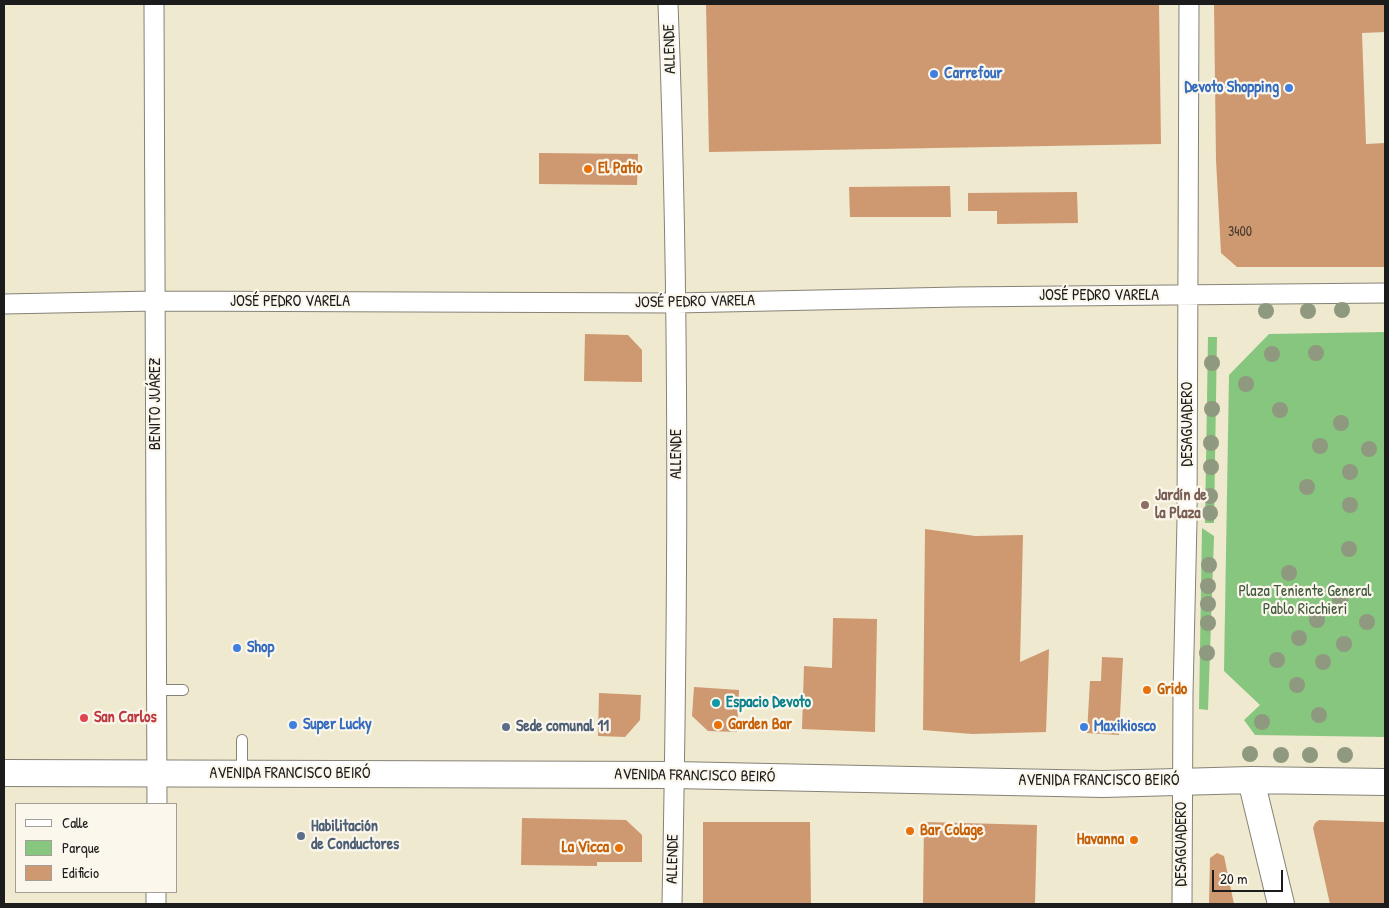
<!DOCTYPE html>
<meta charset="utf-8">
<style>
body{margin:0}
#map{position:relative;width:1389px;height:908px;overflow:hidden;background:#efe9cf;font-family:"Patrick Hand",sans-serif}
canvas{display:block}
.frame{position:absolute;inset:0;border:5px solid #1c1c1c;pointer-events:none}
.legend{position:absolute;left:15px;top:803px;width:162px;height:90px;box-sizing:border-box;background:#fbf7ec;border:1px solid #a29f99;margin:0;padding:6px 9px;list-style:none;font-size:15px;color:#1c1c1c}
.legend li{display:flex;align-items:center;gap:10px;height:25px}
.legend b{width:25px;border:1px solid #a29f99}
.scale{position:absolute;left:1212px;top:870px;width:71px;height:22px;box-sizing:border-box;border:2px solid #1c1c1c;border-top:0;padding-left:6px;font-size:15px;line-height:18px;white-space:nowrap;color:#1c1c1c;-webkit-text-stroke:4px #fbf7ec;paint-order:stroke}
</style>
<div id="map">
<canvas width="1389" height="908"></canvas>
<div class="frame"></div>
<ul class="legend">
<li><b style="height:6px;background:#fff"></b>Calle</li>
<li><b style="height:14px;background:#87c67e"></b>Parque</li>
<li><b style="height:14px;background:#ce9870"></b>Edificio</li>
</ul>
<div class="scale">20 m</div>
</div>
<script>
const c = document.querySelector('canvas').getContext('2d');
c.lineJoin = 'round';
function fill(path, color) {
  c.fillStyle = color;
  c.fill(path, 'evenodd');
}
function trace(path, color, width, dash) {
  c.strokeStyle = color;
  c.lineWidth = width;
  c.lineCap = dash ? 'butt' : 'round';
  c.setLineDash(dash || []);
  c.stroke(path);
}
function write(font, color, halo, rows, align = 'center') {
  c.font = font + ' "Patrick Hand",sans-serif';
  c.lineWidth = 4.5;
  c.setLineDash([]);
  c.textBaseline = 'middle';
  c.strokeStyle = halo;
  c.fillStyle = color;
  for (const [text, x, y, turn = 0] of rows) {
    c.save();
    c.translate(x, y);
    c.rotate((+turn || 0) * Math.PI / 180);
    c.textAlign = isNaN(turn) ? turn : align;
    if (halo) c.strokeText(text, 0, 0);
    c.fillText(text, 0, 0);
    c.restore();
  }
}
fill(new Path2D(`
 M1385,332v405l-130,-2 -11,-15 16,-15 -36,-34 5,-296 40,-41z
 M1208,337h9l-3,186h-9z
 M1202,528l12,8 -6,174 -9,-1z`), '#87c67e');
fill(new Path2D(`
 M706,4h453l2,140 -452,8z
 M1214,4h171v28l-23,1 4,111 19,-1v124h-148l-16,-14 -5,-93z
 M539,153l99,1 -1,31 -98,-1z
 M950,186l1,31h-101l-1,-30z
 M1077,192l1,31 -81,1v-13h-29v-18z
 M585,334l43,1 14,15v32l-58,-1z
 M925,529l50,7 48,-1 -3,127 29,-13 -3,83 -74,2 -49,-4z
 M833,618l44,1 -2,113 -73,-3 2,-63 28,2z
 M1102,657l21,1 -4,77 -32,-2 3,-52h11z
 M694,687l45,3 -2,42 -29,-1 -16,-15z
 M599,693l42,2 -1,25 -15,17 -27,-1z
 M522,818l104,2 16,15v27h-45v4l-76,-1z
 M1319,820l66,2v82h-55l-17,-76 2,-5z
 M703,822h107l1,82h-108z
 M924,822l113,3 -2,79h-112z
 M1217,853l7,3 10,48h-25l1,-46z`), '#ce9870');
const service = new Path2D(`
 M157,690h26
 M242,740v33`);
const minor = new Path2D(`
 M154,4l3,800
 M668,4c12,300 10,600 4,900
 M4,304l151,-3 521,2 282,-6 427,-4
 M156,904v-12
 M1182,904l1,-210 4,-173 2,-517`);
const secondary = new Path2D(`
 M4,773l670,2 429,9 148,-4 134,2
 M1251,780l30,124`);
trace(service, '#868276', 12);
trace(minor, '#868276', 21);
trace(secondary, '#868276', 28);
trace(service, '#fff', 10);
trace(minor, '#fff', 19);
trace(secondary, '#fff', 26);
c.fillStyle = '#8f997f';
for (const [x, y] of [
 [1342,310],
 [1266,311],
 [1308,311],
 [1316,353],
 [1272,354],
 [1212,363],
 [1246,384],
 [1212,409],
 [1280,410],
 [1341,423],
 [1211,443],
 [1320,446],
 [1369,449],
 [1211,467],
 [1350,472],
 [1307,487],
 [1210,496],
 [1350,505],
 [1210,513],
 [1349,549],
 [1209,565],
 [1289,573],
 [1208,586],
 [1340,599],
 [1208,604],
 [1317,620],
 [1367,622],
 [1208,623],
 [1299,638],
 [1344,644],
 [1207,653],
 [1277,660],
 [1323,662],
 [1297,685],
 [1319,715],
 [1262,722],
 [1250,754],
 [1281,755],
 [1310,755],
 [1345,755]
]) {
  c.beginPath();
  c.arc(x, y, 8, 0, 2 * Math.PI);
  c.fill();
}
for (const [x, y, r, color] of [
 [934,74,5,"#3f7fe0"],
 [1289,88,5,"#3f7fe0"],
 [588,169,5,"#e8710a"],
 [1145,505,5,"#8d6e63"],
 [237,648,5,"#3f7fe0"],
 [1147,690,5,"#e8710a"],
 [716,703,5,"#0f9aa8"],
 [84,718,5,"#e0444e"],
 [293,725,5,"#3f7fe0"],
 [718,725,5,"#e8710a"],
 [506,727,5,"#5c6f8a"],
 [1084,727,5,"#3f7fe0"],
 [910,831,5,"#e8710a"],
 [301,836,5,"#5c6f8a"],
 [1134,840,5,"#e8710a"],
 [619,848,5,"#e8710a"]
]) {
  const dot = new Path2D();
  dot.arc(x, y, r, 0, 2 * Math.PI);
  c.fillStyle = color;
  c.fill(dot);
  trace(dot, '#fbf7ec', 2);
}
write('14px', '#483b31', null, [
 ["3400",1240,232]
]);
write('16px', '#1c1c1c', '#fbf7ec', [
 ["ALLENDE",670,49,-92],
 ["JOSÉ PEDRO VARELA",1099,296],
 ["JOSÉ PEDRO VARELA",290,302],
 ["JOSÉ PEDRO VARELA",695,302,-1],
 ["BENITO JUÁREZ",156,404,-90],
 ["DESAGUADERO",1188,424,-90],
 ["ALLENDE",677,454,-90],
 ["AVENIDA FRANCISCO BEIRÓ",290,774],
 ["AVENIDA FRANCISCO BEIRÓ",695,776,1],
 ["AVENIDA FRANCISCO BEIRÓ",1099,781],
 ["DESAGUADERO",1182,844,-90],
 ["ALLENDE",673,859,-89]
]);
write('bold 16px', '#366cbe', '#fbf7ec', [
 ["Carrefour",944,74],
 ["Devoto Shopping",1279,88,"right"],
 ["Shop",247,648],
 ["Super Lucky",303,725],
 ["Maxikiosco",1094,727]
], 'left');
write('bold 16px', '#c56008', '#fbf7ec', [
 ["El Patio",598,169],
 ["Grido",1157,690],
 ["Garden Bar",728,725],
 ["Bar Colage",920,831],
 ["Havanna",1124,840,"right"],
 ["La Vicca",609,848,"right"]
], 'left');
write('bold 16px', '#785e54', '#fbf7ec', [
 ["Jardín de",1155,496],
 ["la Plaza",1155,514]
], 'left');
write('16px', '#41583e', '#fbf7ec', [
 ["Plaza Teniente General",1305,592],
 ["Pablo Ricchieri",1305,610]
]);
write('bold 16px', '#0d838f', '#fbf7ec', [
 ["Espacio Devoto",726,703]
], 'left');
write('bold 16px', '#be3a42', '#fbf7ec', [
 ["San Carlos",94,718]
], 'left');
write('bold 16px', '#4e5e75', '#fbf7ec', [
 ["Sede comunal 11",516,727],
 ["Habilitación",311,827],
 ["de Conductores",311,845]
], 'left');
</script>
